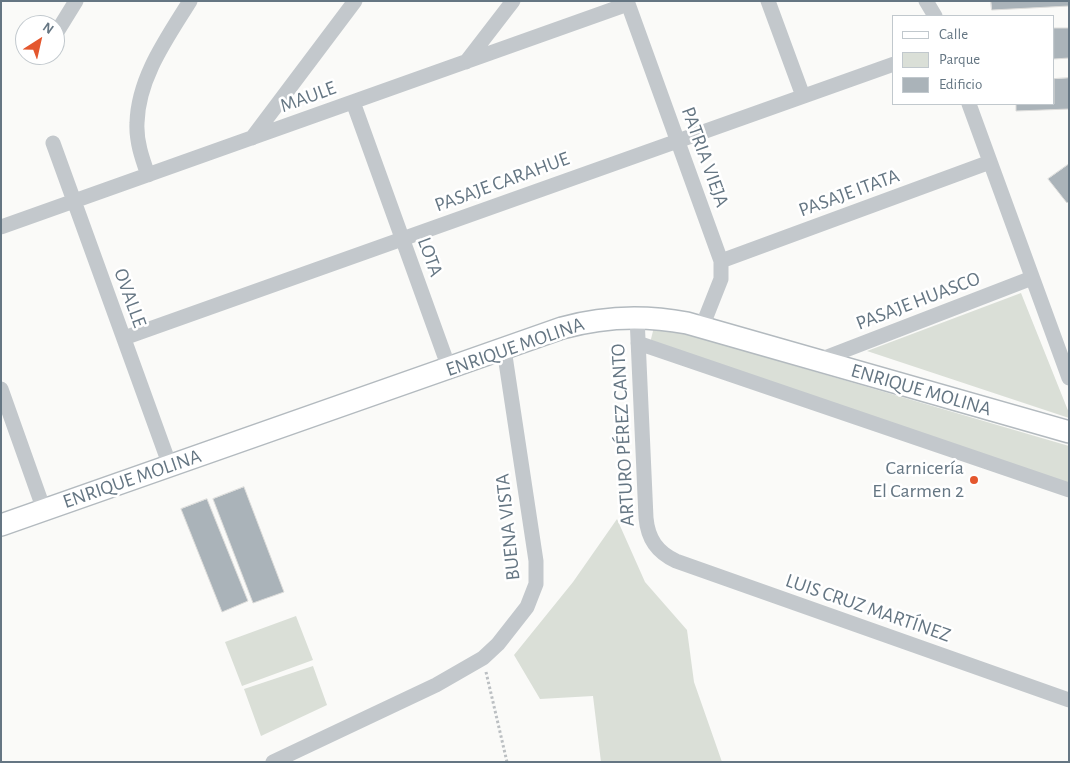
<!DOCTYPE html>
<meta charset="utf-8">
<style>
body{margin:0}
#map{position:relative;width:1070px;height:763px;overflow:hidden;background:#fafaf8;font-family:"Alegreya Sans",sans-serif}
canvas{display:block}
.frame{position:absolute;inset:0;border:2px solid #657683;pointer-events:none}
.legend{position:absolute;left:892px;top:15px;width:162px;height:90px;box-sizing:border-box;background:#fff;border:1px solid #c1c8cd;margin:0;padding:6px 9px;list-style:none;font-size:15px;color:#657683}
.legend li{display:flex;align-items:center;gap:10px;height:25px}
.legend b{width:25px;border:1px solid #c1c8cd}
.north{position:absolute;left:15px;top:15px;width:50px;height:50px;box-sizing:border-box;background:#fff;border:1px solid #c1c8cd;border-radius:50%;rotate:35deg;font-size:14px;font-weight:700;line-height:20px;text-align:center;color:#657683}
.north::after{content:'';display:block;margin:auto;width:18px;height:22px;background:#e4572e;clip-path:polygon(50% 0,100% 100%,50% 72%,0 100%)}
</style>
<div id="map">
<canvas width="1070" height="763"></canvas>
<div class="frame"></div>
<ul class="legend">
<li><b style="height:6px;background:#fff"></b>Calle</li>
<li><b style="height:14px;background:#dadfd7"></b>Parque</li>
<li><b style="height:14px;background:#aab3b9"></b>Edificio</li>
</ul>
<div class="north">N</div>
</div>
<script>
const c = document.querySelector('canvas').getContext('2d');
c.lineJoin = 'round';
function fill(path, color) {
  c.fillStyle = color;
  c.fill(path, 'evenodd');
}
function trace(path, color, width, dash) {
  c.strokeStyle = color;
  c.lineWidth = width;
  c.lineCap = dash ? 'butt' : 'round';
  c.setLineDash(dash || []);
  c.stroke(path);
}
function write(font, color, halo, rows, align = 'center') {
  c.font = font + ' "Alegreya Sans",sans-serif';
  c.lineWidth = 5;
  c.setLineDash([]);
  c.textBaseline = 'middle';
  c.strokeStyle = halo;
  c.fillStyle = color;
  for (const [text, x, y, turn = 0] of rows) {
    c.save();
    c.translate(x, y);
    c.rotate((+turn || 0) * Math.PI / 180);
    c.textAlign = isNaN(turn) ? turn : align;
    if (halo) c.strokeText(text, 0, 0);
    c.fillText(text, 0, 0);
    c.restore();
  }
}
fill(new Path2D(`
 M1021,293l48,120v5l-202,-67z
 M654,327l12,1 403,118v38l-419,-141z
 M617,519l28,63 42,48 7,52 28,80h-121l-8,-66 -53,3 -26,-44 59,-73z
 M296,616l17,44 -71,26 -17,-44z
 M313,666l14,39 -66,31 -17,-47z`), '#dadfd7');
const building = new Path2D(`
 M991,1h78v5l-77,4z
 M1054,28h15v30l-15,1z
 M1069,78v31l-53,2v-7h38v-25z
 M1069,164v37l-2,2 -19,-24z
 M244,487l40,105 -31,11 -40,-104z
 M207,499l41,102 -26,11 -41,-103z`);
fill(building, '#aab3b9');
trace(building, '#dcdcda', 1);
const secondary = new Path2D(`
 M1,525l561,-197c42,-12 83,-13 125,-5l382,109`);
trace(secondary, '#b3babf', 24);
trace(new Path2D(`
 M486,672l21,90`), '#bbbfc2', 3, [2.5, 2.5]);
trace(new Path2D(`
 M627,1l94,260v18l-19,48
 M768,1l35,95
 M926,1l9,15
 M55,35l21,-34
 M466,62l47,-61
 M353,102l96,266
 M969,104l100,274
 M252,138l103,-137
 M53,143l117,323
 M148,175c-6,-17 -12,-34 -11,-52 1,-45 30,-85 53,-122
 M1,227l627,-223
 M721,261l269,-99
 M637,317l9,201c2,21 11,34 30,43l393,139
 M124,338l770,-274
 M638,343l431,147
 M817,361l215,-83
 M1,389l43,121
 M273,762l163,-77 47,-27 15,-14 29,-37 9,-23v-23l-32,-212`), '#c3c8cc', 15);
trace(secondary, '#fff', 21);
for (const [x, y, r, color] of [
 [974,480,5,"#e4572e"]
]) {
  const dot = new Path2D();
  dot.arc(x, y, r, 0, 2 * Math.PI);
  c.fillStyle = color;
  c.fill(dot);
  trace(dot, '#fff', 2);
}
write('20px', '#657683', '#fff', [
 ["MAULE",308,97,-20],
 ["PATRIA VIEJA",705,157,70],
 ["PASAJE CARAHUE",502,182,-20],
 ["PASAJE ITATA",849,193,-20],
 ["LOTA",430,257,70],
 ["OVALLE",130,298,70],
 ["PASAJE HUASCO",918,301,-21],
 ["ENRIQUE MOLINA",515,347,-19],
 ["ENRIQUE MOLINA",921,390,16],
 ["ARTURO PÉREZ CANTO",623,435,-93],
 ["ENRIQUE MOLINA",132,479,-19],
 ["BUENA VISTA",508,527,-96],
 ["LUIS CRUZ MARTÍNEZ",868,608,19]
]);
write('20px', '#657683', '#fff', [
 ["Carnicería",964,468],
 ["El Carmen 2",964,491]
], 'right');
</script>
